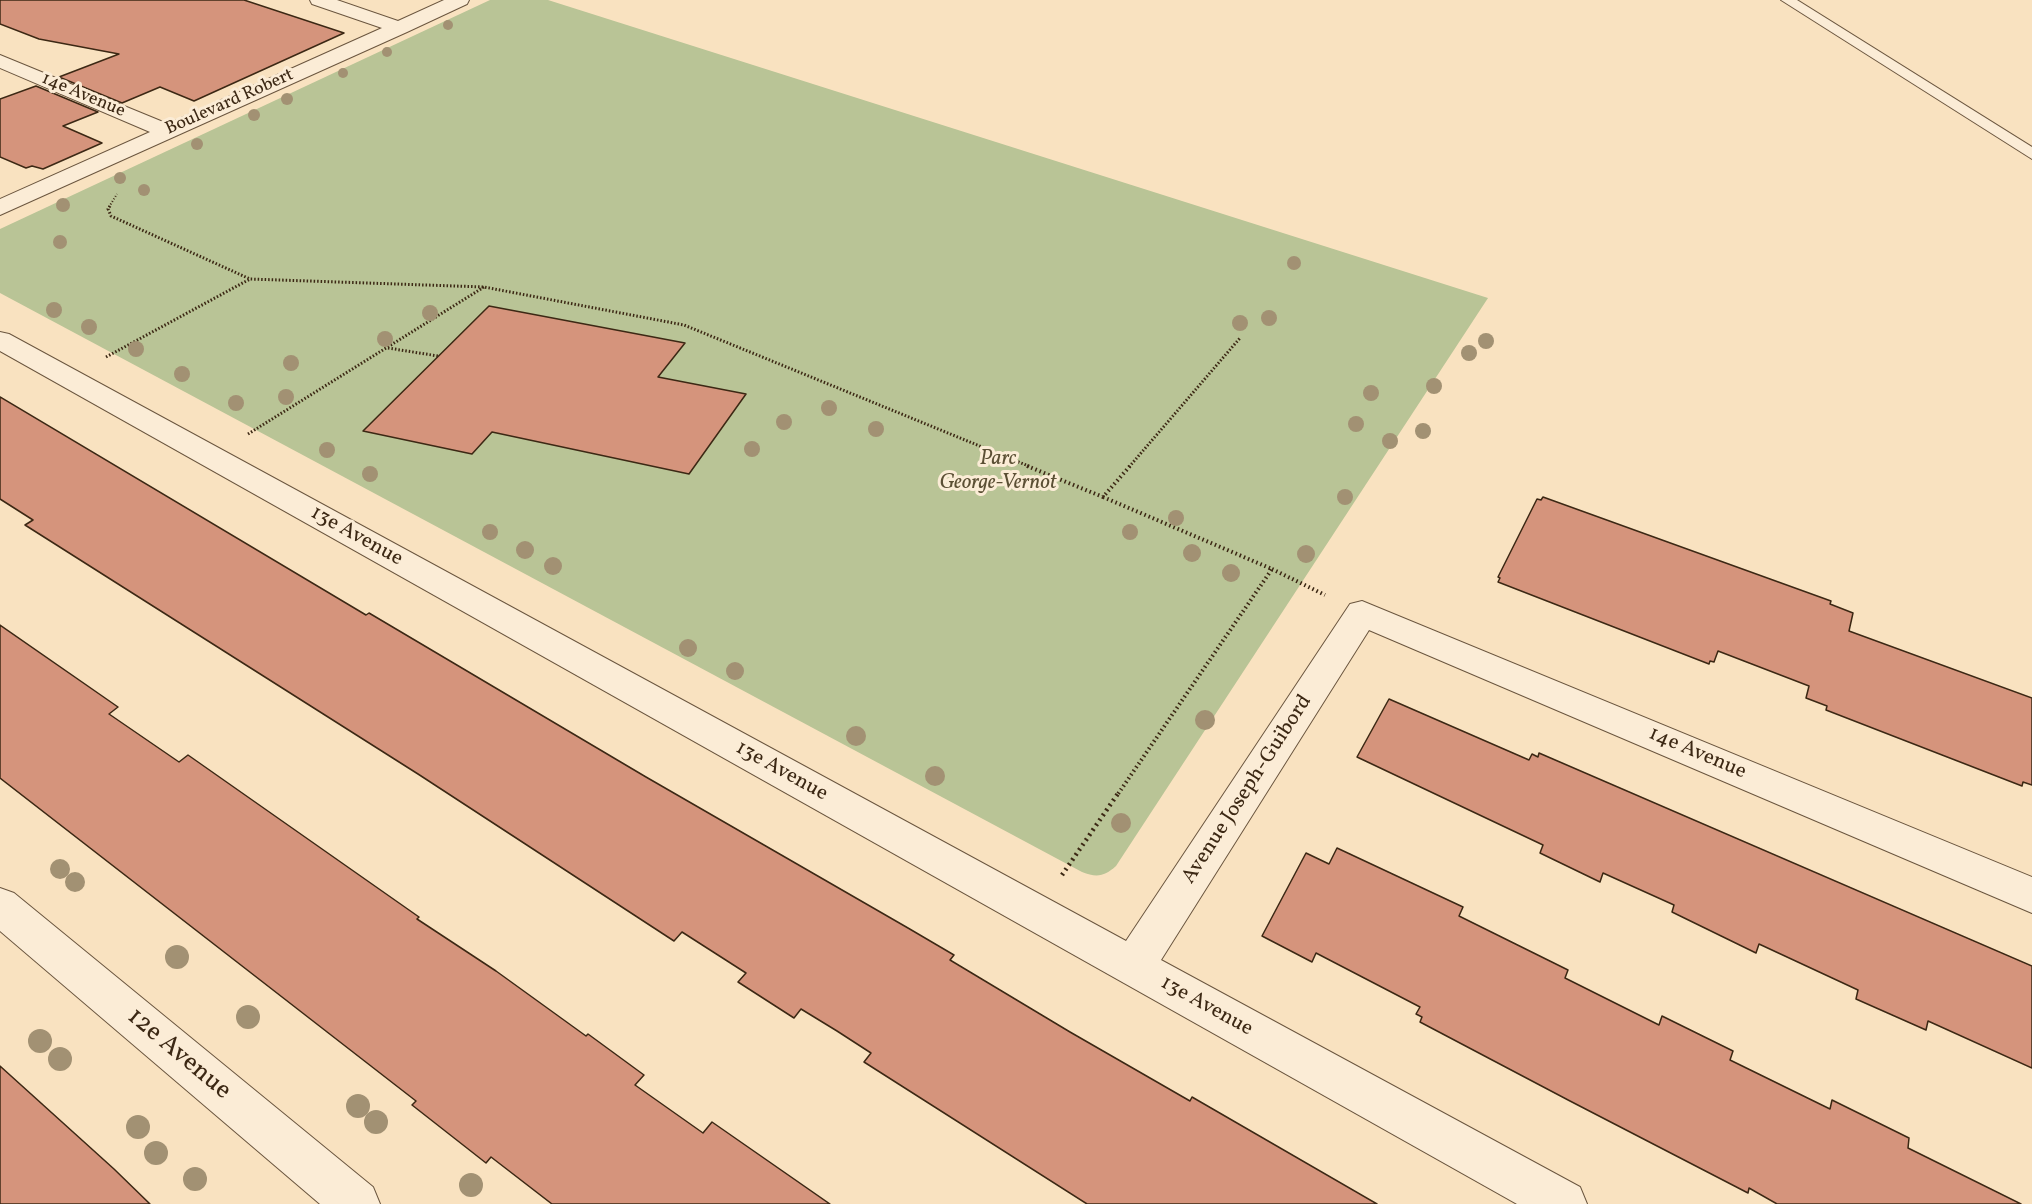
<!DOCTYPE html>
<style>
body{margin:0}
canvas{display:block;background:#f9e2c0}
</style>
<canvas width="2032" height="1204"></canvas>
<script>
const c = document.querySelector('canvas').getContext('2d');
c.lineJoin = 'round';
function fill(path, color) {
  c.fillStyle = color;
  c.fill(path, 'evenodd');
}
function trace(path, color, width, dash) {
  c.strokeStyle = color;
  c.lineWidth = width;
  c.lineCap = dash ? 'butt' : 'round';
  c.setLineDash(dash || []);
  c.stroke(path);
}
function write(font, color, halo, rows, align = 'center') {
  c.font = font + ' Vollkorn,serif';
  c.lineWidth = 6;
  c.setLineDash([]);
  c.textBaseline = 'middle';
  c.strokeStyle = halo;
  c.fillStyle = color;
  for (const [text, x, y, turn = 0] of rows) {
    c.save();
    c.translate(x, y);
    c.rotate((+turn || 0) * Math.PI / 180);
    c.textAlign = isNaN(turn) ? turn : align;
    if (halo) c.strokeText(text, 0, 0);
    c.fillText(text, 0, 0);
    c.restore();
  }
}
fill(new Path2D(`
 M490,0h58l940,298 -372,568c-11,10 -19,12 -34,6l-1082,-579v-64z`), '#b9c496');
const building = new Path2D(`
 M0,0h244l100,33 -150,68 -34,-14 -38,16 -63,-26 60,-23 -80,-15 -39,-15z
 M36,86l62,26 -35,14 39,17 -59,26 -11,-3 -6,2 -26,-11v-58z
 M489,306l196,37 -27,34 88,17 -57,80 -197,-42 -20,22 -109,-23z
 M0,397l366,218 3,-2 277,164 262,151 46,27 -4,5 120,72 120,69 2,-4 185,107h-290l-223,-142 7,-9 -34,-22 -36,-22 -7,9 -56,-36 8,-9 -64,-41 -8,9 -256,-167 -393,-249 8,-5 -33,-21z
 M1543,497l288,104 -1,3 23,9 -4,18 183,67v87l-9,-3 -1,4 -196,-76 1,-4 -21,-8 3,-12 -91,-35 -4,11 -4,-1 -1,3 -211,-82 2,-4 -2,-1 39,-78 4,1z
 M0,625l118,82 -9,7 70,48 9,-7 231,162 -2,2 79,52 90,65 2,-2 56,41 -9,10 68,48 9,-11 118,82h-278l-61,-47 -5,6 -74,-58 4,-4 -416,-323z
 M1389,699l140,61 3,-6 6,3 1,-4 493,213v102l-104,-47 -2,9 -70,-31 2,-9 -99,-46 -3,9 -84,-41 2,-7 -71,-32 -3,9 -60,-29 3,-8 -186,-88z
 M1337,848l126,59 -4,9 109,54 -3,8 94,47 3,-9 71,35 -3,9 100,49 2,-9 77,38 -1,10 113,56h-244l-28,-16 -1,5 -178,-92 -150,-79 2,-5 -6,-3 4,-7 -104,-54 -4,9 -50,-26 44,-83 23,11z
 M0,1066l114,103 36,35h-150z`);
fill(building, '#d5947c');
trace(building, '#3c2814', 1.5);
const service = new Path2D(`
 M1781,0h16l235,147v12z`);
const minor = new Path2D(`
 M310,0h27l61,21 46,-21h25l-2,4 -60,28 -407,183v-16l150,-67 -150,-64v-13l168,69 214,-96 -70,-24z
 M0,332l9,2 1117,607 224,-337 12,-3 670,276v36l-663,-283 -208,330 419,227 7,17h-70l-1517,-853z
 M0,888l14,5 359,294 7,17h-60l-320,-273z`);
trace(service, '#6b563f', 2);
trace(minor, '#6b563f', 2);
trace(new Path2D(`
 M109,207l8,-13`), '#3c2814', 2, [1, 2]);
trace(new Path2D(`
 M110,206l-2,3 3,7 139,63 234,8 200,38 347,142
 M388,348l50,8
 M106,357l144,-78
 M248,434l236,-147
 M1129,467l111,-129`), '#3c2814', 3, [1.5, 2]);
trace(new Path2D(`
 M1027,466l76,31 27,-31
 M1103,497l169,72 -154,225
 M1272,569l53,26`), '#3c2814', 4, [1.5, 3]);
trace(new Path2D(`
 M1062,875l57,-83`), '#3c2814', 4.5, [2, 4]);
fill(service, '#fbecd6');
fill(minor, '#fbecd6');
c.fillStyle = '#a29173';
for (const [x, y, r] of [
 [448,25,5],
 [387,52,5],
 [343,73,5],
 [287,99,6],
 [254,115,6],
 [197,144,6],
 [120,178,6],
 [144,190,6],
 [63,205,7],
 [60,242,7],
 [1294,263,7],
 [54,310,8],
 [430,313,8],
 [1269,318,8],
 [1240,323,8],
 [89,327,8],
 [385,339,8],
 [1486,341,8],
 [136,349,8],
 [1469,353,8],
 [291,363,8],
 [182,374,8],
 [1434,386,8],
 [1371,393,8],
 [286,397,8],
 [236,403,8],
 [829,408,8],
 [784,422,8],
 [1356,424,8],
 [876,429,8],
 [1423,431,8],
 [1390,441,8],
 [752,449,8],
 [327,450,8],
 [370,474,8],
 [1345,497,8],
 [1176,518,8],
 [490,532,8],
 [1130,532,8],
 [525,550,9],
 [1192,553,9],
 [1306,554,9],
 [553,566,9],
 [1231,573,9],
 [688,648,9],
 [735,671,9],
 [1205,720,10],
 [856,736,10],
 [935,776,10],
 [1121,823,10],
 [60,869,10],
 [75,882,10],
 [177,957,12],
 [248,1017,12],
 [40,1041,12],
 [60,1059,12],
 [358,1106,12],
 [376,1122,12],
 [138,1127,12],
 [156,1153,12],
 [195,1179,12],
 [471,1185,12]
]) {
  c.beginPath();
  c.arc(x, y, r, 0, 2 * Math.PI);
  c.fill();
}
write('18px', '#3c2814', '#fbecd6', [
 ["14e Avenue",83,96,23],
 ["Boulevard Robert",230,103,-24]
]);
write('italic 21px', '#5b4f34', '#fbecd6', [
 ["Parc",998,460],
 ["George-Vernot",998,484]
]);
write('21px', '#3c2814', '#fbecd6', [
 ["13e Avenue",356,537,29],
 ["14e Avenue",1697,754,23],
 ["13e Avenue",781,772,29],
 ["Avenue Joseph-Guibord",1248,790,-57],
 ["13e Avenue",1206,1007,29]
]);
write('26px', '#3c2814', '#fbecd6', [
 ["12e Avenue",178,1055,40]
]);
</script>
